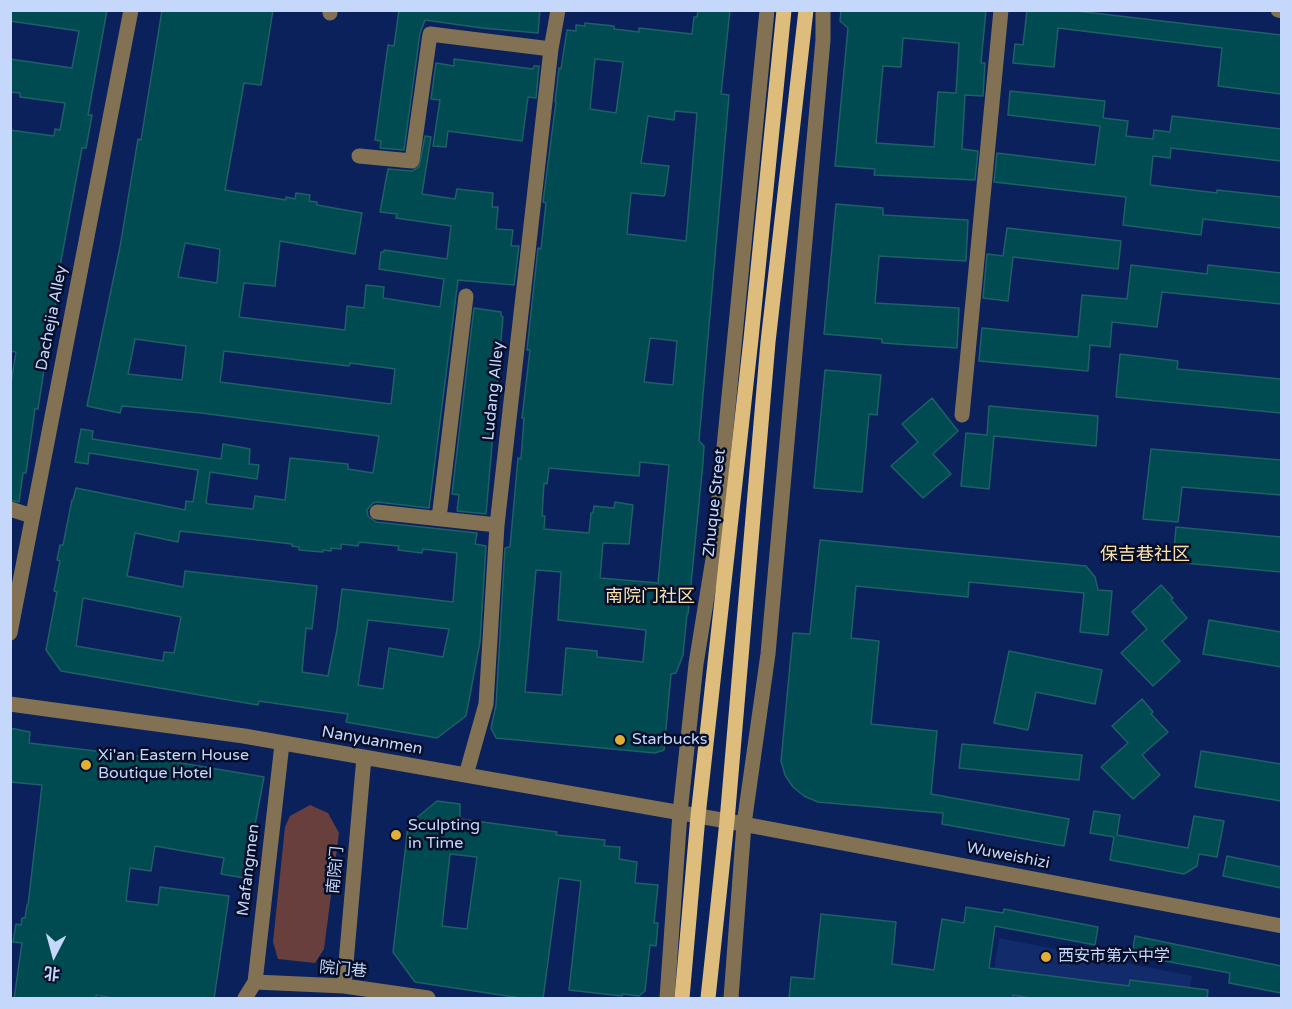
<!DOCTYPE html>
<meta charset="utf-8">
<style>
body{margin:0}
#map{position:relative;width:1292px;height:1009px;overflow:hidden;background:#0b215b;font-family:"Varela Round","Noto Sans SC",sans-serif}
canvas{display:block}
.frame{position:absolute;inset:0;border:12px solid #c5d7fb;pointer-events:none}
.north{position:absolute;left:24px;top:925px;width:60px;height:60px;-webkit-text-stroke:4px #050e28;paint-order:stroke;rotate:186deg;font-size:16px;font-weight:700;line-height:24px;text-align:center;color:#c5d7fb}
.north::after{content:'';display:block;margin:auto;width:21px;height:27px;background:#c5d7fb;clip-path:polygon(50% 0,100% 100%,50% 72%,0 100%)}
</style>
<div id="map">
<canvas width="1292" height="1009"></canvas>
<div class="frame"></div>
<div class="north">北</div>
</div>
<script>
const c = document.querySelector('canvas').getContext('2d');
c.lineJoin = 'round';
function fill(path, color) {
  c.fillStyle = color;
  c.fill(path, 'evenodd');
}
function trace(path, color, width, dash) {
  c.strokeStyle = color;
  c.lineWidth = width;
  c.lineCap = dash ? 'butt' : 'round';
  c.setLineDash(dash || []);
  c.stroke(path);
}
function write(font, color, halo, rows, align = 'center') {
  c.font = font + ' "Varela Round","Noto Sans SC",sans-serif';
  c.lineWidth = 5;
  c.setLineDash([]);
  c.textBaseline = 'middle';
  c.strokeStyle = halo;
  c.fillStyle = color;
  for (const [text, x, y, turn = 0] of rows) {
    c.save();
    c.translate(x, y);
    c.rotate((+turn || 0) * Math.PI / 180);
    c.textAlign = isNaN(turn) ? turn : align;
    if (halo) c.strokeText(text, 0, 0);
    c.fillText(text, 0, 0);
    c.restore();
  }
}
fill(new Path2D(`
 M999,938l193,38 -3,22h-199z`), '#122c6b');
fill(new Path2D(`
 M310,805l18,8 11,20 -15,116 -9,14 -37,-4 -5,-17 12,-115 5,-11z`), '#683f3c');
const building = new Path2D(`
 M10,10h97l-19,105h4l-6,33h-4l-25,134h2l-9,62 -2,-1 -10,66h-3l-9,64h-3l-4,29 -9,-2v-111l6,-37 -6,-1v-221l44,6 1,-7 5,1 5,-27 -45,-6v-4l-10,-1v-33l62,9 7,-37 -69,-10z
 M162,10h111l-12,75 -17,-2 -19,107 61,10v-3l9,2 1,-6 14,2 -1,6 8,1v3l45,8 -7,41 -75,-13 -5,45 -31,-3 -5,34 106,13 2,-24 17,2 2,-23 18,2 -1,11 57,9 4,-28 -65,-10 2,-17h3v-2l63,9 4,-33 -55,-8 1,-4 -17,-2 8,-43 24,2 7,-4 6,-31 6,1 -9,57 33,5 2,-10 36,4 -1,14h6l-2,22 17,1 -2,16h8l-5,39 -56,-5 -29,228 -52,-6 -4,1 -6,7 1,6 8,6 101,11 -2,11 11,2 -6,96 -14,74 -29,22 -91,-16 2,-8 -89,-13 -1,4 -197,-34 -15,-21 11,-58 -3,-1 6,-30 -3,-1 3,-15h3l9,-45h1l3,-12 109,22 1,-9 7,1 5,-32 -109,-17 -1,11 -13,-2 6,-33 12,2 -1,8 129,20 2,-15 27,5 -1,15 10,1 -2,14 -47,-7 -4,31 3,1 44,5 2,-13 30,4 5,-42 58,6v5l25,4 6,-37 -178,-23 -79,-7 -2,7 -33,-7 33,-159 18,-108 3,1zM185,243l35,6 -3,34 -39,-6zM135,339l51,7 -4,34 -54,-6zM224,351l125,15 1,-3 45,6 -4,35 -171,-22zM180,531l112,13v2l7,1v3l24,2v-2l8,1v-3l10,1v-5l17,2 1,-4 40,4 -1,4 24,3 1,-4 34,4 -4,49 -111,-13 -5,41 -9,46 -26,-4 4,-44 6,1 5,-43 -132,-15 -2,16 -56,-11 8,-43 43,9zM83,598l98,19 -7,36 -10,-1 -1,9 -87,-15zM368,620l81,9 -6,28 -54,-9 -6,41 -25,-4z
 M399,10h141l-2,23 -56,-5 -57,-8 -5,13 -16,117 -24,-2 1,-7 -6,-1 13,-95 6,1z
 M698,10h32l-9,84 8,1 -30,346 5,5 -1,17 -15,151h-1l-4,41 -7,18 -5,1 -7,76 -9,3 -159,-15 -5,-10 5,-23 9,-157 5,-1 8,-89 3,1 3,-41h-2l8,-68h-3l11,-102 3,1 5,-46 -3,-1 13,-100h-1l4,-34 2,1 6,-39 9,1v-6l9,1v-3l29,3v3l25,3v-4l53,6 2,-17h3zM595,59l28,3 -7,51 -26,-4zM675,111l22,2 -11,128 -59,-7 4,-41 33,3 1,-2 4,-28 -28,-3 7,-47 26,4zM650,338l27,3 -4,44 -29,-3zM640,462l29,3 -11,118 -58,-5 3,-35 26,1 4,-39 -18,-3 -1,6 -20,-2 -1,7h-2l-2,20 -45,-4 1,-13h-3l2,-33 3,1 2,-16 90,8zM536,570l25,2 -3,48 88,10 -3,32 -46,-5v-6l-31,-3 -4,47 -37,-3z
 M841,10h145l-5,53h4l-2,33 -18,-1 -3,54 16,2 -3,29 -101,-5 1,-6 -40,-3 13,-138 -8,-7zM903,38l56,5 -3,50 -18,-1 -4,55 -58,-4 7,-77 18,1z
 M1027,10h41l213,25v59l-63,-8 4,-38 -164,-20 -4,39 -41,-4 2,-19 8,1z
 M454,59l79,10 1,-3h5l-3,32 -8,-1 -6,44 -74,-10 -2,16 -13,-1 7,-46 -9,-1 5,-36 18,3z
 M1010,91l95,10 -2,17 25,3 -2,15 27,3 1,-9 16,2 2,-16 109,13v32l-110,-13 -1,10 -17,-2 -3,29 67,8v-3l64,7v31l-78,-9 -2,16 -78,-10 3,-28 -132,-15 3,-29 98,12 5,-39 -92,-11z
 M836,204l47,4v7l85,5 -2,41 -87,-5 -4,47 84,5 -2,40 -75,-5v-4l-58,-5z
 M1007,228l114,13 -3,28 -105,-12 -5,44 -25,-3 4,-44 16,2z
 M1131,265l76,9 1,-9 73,8v31l-119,-12 -5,35 -45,-5 -2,25 -20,-2 -2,26 -109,-10 3,-33 96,9 4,-42 45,4z
 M474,308l27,4v4l2,1 -17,197 -29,-3 2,-16 -7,-1z
 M1120,354l58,7 -1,8 104,10v34l-165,-16z
 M825,370l56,5 -4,40 -8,-1 -7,78 -48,-4z
 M932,398l26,33 -25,23 18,20 -28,24 -32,-32 27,-24 -16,-18z
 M989,406l109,10 -2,30 -102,-10 -5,53 -28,-3 5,-53 21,2z
 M1151,449l130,11v35l-99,-8 -4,35 -35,-3z
 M1176,527l105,10v35l-108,-10z
 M820,540l266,26 9,11 3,13 14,1 -4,44 -28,-3 4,-39 -115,-11 -1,15 -112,-11 -5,52 28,3 -8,83 66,7 -6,63 138,25 -5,27 -122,-22 1,-11 -125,-11 -14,-6 -11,-9 -8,-12 -4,-14 12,-128 17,1z
 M1161,585l12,13 -2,2 16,18 -25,23 18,20 -27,25 -32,-33 26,-24 -15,-17z
 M1209,620l72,12v35l-78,-13z
 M1009,651l93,19 -7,34 -59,-12 -8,38 -34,-7z
 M1142,699l11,13 -2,2 17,18 -26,23 18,20 -27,24 -32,-32 27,-24 -16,-17z
 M10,728l20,4 -1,11 116,14 119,20 -9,48h-2l-8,53 -24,-4 3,-16 -69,-12 -4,25 -21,-3 -4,33 32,4 2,-18 69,9 -15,103h-96l-22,-4v4h-82l8,-56 -9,-1 3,-18 5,1 1,-7h3l2,-13h1l14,-120 -32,-3z
 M962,744l120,11 -3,25 -120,-12z
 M1201,751l80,13v37l-86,-14z
 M437,801l23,3v15l97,13 -1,3 49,5 -1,6 16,1 -1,12 18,3 -2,21 23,2 -4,38h4l-2,23 -6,-1 -5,46 -6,5 -17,-2v2l-53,-6 12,-109 -22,-3 -16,121h-16l-112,-17 -22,-30 12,-100 3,-27zM450,854l27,3 -10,72 -25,-3z
 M1094,811l26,4 -3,20 71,13 6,-32 30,5 -7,36 -18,-3 -2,12 -13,8 -74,-14 4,-23 -24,-4z
 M1227,856l54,11v21l-58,-12z
 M966,907l37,6 1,-4 94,18 -3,18 -100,-19 -6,42 140,18 1,-6 78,10 -1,9h-171l-23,-4v4h-224l2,-22 23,2 7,-65 75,8 -4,42 42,6 8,-51 22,4z
 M1135,936l146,30v27l-52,-10 1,-10 -98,-18z`);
fill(building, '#004b51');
trace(building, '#1f6066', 1.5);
trace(new Path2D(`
 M1278,10l4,1
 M330,13v-3
 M359,156l53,5 18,-127 121,15
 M962,415l39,-405
 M10,509l22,7
 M377,512l120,13
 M439,518l27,-222
 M10,633l121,-623
 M10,704l234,32 483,85 555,105
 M466,775l20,-71 11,-179 54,-476 7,-39
 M255,982l89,4 84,12
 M344,986l20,-229
 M245,998l10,-16 27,-238
 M667,998l13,-185 16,-149 17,-105 54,-549
 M731,998l13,-174 24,-170 55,-614v-30`), '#827253', 15);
trace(new Path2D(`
 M682,998l16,-182 53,-477 33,-329
 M708,998l19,-177 41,-479 38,-332`), '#debd7c', 15);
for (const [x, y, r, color] of [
 [620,740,6,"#e2af34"],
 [86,765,6,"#e2af34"],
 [396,835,6,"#e2af34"],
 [1046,957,6,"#e2af34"]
]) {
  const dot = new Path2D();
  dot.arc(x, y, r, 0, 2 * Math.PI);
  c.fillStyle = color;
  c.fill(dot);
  trace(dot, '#050e28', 2);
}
write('16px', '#c5d7fb', '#050e28', [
 ["Dachejia Alley",52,318,-79],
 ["Ludang Alley",494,391,-84],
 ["Zhuque Street",715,503,-84],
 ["Nanyuanmen",372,741,10],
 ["Wuweishizi",1008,856,11],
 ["Mafangmen",249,870,-83],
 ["南院门",336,870,-85],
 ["院门巷",343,970,5]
]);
write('16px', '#c5d7fb', '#050e28', [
 ["Starbucks",632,740],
 ["Xi'an Eastern House",98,756],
 ["Boutique Hotel",98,774],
 ["Sculpting",408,826],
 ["in Time",408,844],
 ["西安市第六中学",1058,957]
], 'left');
write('18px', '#fde0a6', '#050e28', [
 ["保吉巷社区",1145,555],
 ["南院门社区",650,597]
]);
</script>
